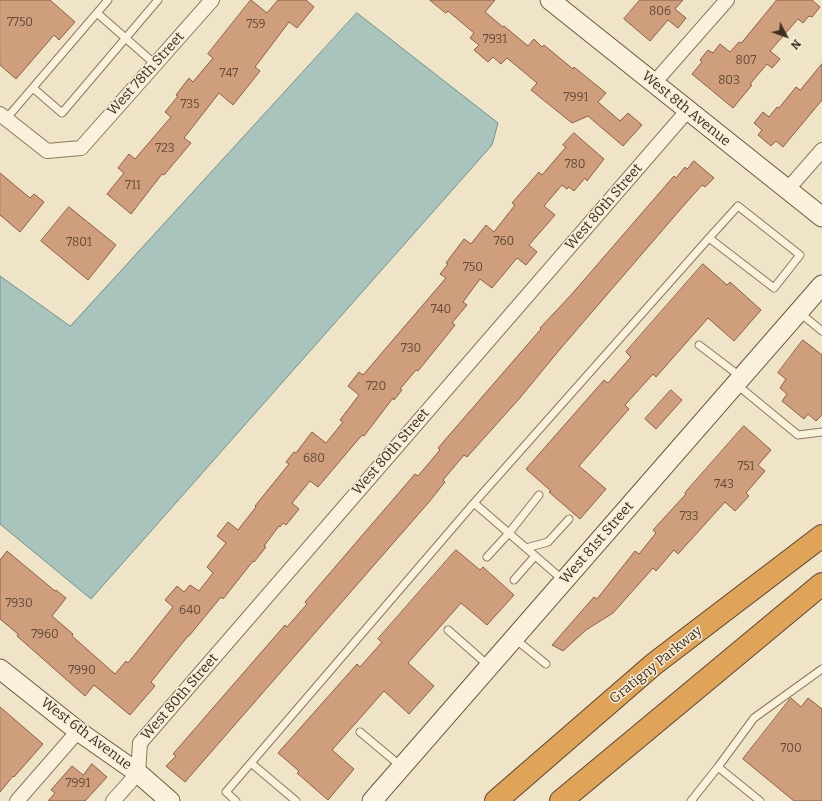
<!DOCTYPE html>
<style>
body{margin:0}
#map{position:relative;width:822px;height:801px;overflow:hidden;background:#f0e4c8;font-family:Bitter,serif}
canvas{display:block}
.north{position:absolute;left:766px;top:16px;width:40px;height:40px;-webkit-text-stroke:3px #f7eed8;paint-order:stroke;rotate:131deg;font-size:11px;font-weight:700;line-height:16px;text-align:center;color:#3d2e20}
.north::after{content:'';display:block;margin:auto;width:14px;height:18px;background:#3d2e20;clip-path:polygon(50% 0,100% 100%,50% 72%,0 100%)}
</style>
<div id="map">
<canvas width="822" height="801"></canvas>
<div class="north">N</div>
</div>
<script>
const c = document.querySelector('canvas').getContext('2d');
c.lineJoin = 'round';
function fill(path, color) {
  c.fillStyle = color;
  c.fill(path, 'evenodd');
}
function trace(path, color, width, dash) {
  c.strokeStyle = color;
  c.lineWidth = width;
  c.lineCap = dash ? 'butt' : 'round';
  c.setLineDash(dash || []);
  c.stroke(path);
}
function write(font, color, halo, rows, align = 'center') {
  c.font = font + ' Bitter,serif';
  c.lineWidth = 3;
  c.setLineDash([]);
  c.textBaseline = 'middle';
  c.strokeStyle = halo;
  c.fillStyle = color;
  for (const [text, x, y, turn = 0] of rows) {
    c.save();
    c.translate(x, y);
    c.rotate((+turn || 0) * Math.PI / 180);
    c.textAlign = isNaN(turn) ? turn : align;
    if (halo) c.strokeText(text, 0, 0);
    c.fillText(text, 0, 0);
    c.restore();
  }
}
const water = new Path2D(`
 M357,13l141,110 -6,22 -401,454 -91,-75v-248l70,50z`);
fill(water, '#a9c4bc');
trace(water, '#6f938a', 1);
const building = new Path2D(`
 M0,0h50l25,22 -16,18 -5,-5 -38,44 -16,-14z
 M251,0l16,13 11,-13h28l8,7 -17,21 -8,-6 -34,45 5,4 -27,34 -14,-12 -35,45 7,5 -27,32 -2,-1 -31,40 -24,-20 17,-21 -6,-5 11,-14 6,5 36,-42 -6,-5 13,-16 -2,-1 13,-17 4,4 20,-24 -5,-4z
 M430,0h65l-10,12 18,15 1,-1 24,20 6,-7 8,8 2,-2 29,24 1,-2 32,26 -8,9 22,19 8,-8 14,12 -19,21 -35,-30 -16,7 -41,-33 6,-7 -30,-25 -6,6 -8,-7 -5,5 -14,-12 5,-5 -9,-7 4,-5 -26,-22 -2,2z
 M640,0h43l-8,9 11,9 -8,10 -10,-8 -18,21 -26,-22z
 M777,0h35l8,7 -8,10 -3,-1 -6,7 -5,-4 -28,32 10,8 -8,9 -5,-4 -17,20 2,1 -19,23 -41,-34 10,-12 -2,-2 8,-10 5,3 7,-9 10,8 9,-10 2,1z
 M822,64v36l-39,47 -7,-6 -5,5 -13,-11 4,-5 -8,-7 9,-11 6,5 8,-10 2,1 17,-21 4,3z
 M574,133l30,26 -17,22 -2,-3 -11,13 -5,-4 -2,2 -5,-4 -18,21 11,9 -26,30 8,7 -11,13 -9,-7 -25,30 -12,-9 -17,23 4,3 -15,18 3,2 -16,20 -21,26 -2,-1 -16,19 2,1 -8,10 -1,-2 -29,38 -2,-1 -44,52 -8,-6 -18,22 7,6 -13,16 -3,-2 -3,4 -1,-1 -15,20 2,1 -12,15 -1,-1 -30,38 -2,-2 -32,39h-1l-37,46 4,4 -25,29 -36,-30 -9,11 -68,-60 1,-2 -18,-15v-59l7,-9 48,40 1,-1 10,8 -14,18 21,18 -1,2 43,38 11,-13 2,2 45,-56 -8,-7 12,-14 7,6 6,-7 9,6 14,-18 -6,-6 19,-24 -9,-7 11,-14 10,8 18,-23 -1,-1 34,-42 -3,-2 8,-10 2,1 16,-21 14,11 17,-21 -3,-2 19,-25 -11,-9 11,-14 4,3 83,-97 -6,-4 8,-10 -2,-1 18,-24 7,5 15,-19 8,7 21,-27 -3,-2 27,-31 3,3 24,-28 -3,-2z
 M694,161l20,17 -9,9 -3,-2 -17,19 -124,144 -42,51 -52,58 -3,-2 -21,25 2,2 -16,20 -244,280 -19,-16 10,-10 -3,-2 112,-129 2,2 20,-23 -2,-2 110,-128 3,2 22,-26 -2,-2 103,-119 -1,-1 31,-33 103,-119 2,2 9,-11 2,2z
 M0,173l30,25 4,-4 10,8 -24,30 -20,-17z
 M69,207l47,38 -28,35 -47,-39z
 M703,264l24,21 3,-3 31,28 -27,31 -26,-23 -52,59 -3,-3 -28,31 4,4 -50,57 27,23 -26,30 -31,-27 2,-1 -25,-22 78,-89 4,3 23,-26 -5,-5z
 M803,340l19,15v60l-6,6 -8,-7 -4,5 -22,-18 5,-7 -7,-6 6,-9 -8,-6z
 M671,390l11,10 -26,29 -11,-10z
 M744,426l27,24 -13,15 7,6 -19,22 3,3 -14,15 -10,-9 -47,52 -4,-4 -18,21 -3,-3 -40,45 -27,17 -23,21 -11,-6 42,-48 3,2 38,-48 4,3 17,-21 -3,-3 33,-36 -1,-1z
 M456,550l24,20 3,-3 31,28 -27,30 -26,-22 -53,60 26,23 -25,28 -25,-23 -52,59 22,19 -26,31 -31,-27 2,-2 -21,-18 79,-89 3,3 22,-25 -4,-3z
 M791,698l10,9 7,-9 14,11v92h-28l-51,-42z
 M0,707l43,37 -29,33 -1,-1 -13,16z
 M92,764l15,13 -22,24h-37l7,-8 -4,-3 21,-24 11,9z`);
fill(building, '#cf9f7d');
trace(building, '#8d5f41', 1);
const lane = new Path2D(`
 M97,13l58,51
 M33,88l29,25 96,-113
 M6,119l102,-119
 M799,312l23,19
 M699,345l42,32
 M736,384l62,51 24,-3
 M474,503l235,-265 29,-32 62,49 -26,33 -65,-50
 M526,548l22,-6 21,-23
 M487,557l22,-24 30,-38
 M514,580l21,-24
 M448,630l41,36
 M514,638l32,26
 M360,732l42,35
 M251,763l45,38
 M718,767l36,-49 68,-49
 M236,801l-10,-9 248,-289 89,77
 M691,801l27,-34 42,34`);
const street = new Path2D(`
 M654,83l73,-83
 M0,114l47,37 34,-3 131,-148
 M787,190l35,-40
 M17,801l61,-70
 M113,801l25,-28 2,-30 548,-633`);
const secondary = new Path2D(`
 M550,0l272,217
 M0,669l78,62 60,42 32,28
 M372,801l450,-516`);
const highway = new Path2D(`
 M496,801l158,-137 168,-128
 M561,801l261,-217`);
trace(lane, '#8d765c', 9);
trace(street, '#8d765c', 16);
trace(secondary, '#6f573f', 21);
trace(highway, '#5b4430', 24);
trace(lane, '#faf1dc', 7);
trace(street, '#faf1dc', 14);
trace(secondary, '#faf1dc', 19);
trace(highway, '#e0a458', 22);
write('12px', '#624a37', null, [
 ["806",660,12],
 ["7750",20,23],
 ["759",256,25],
 ["7931",495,40],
 ["807",746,61],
 ["747",229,74],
 ["803",729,81],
 ["7991",576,98],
 ["735",190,105],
 ["723",165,149],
 ["780",575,165],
 ["711",133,186],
 ["760",504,242],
 ["7801",79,243],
 ["750",473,268],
 ["740",441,310],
 ["730",411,349],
 ["720",376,387],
 ["680",314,459],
 ["751",746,467],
 ["743",724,485],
 ["733",689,517],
 ["7930",19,604],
 ["640",190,611],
 ["7960",45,635],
 ["7990",82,671],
 ["700",791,749],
 ["7991",78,784]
]);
write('14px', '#3d2e20', '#f7eed8', [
 ["West 78th Street",146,74,-48],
 ["West 8th Avenue",686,109,39],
 ["West 80th Street",604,207,-49],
 ["West 80th Street",391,452,-49],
 ["West 81st Street",597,543,-49],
 ["Gratigny Parkway",656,665,-39],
 ["West 80th Street",180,697,-49],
 ["West 6th Avenue",86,734,37]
]);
</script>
